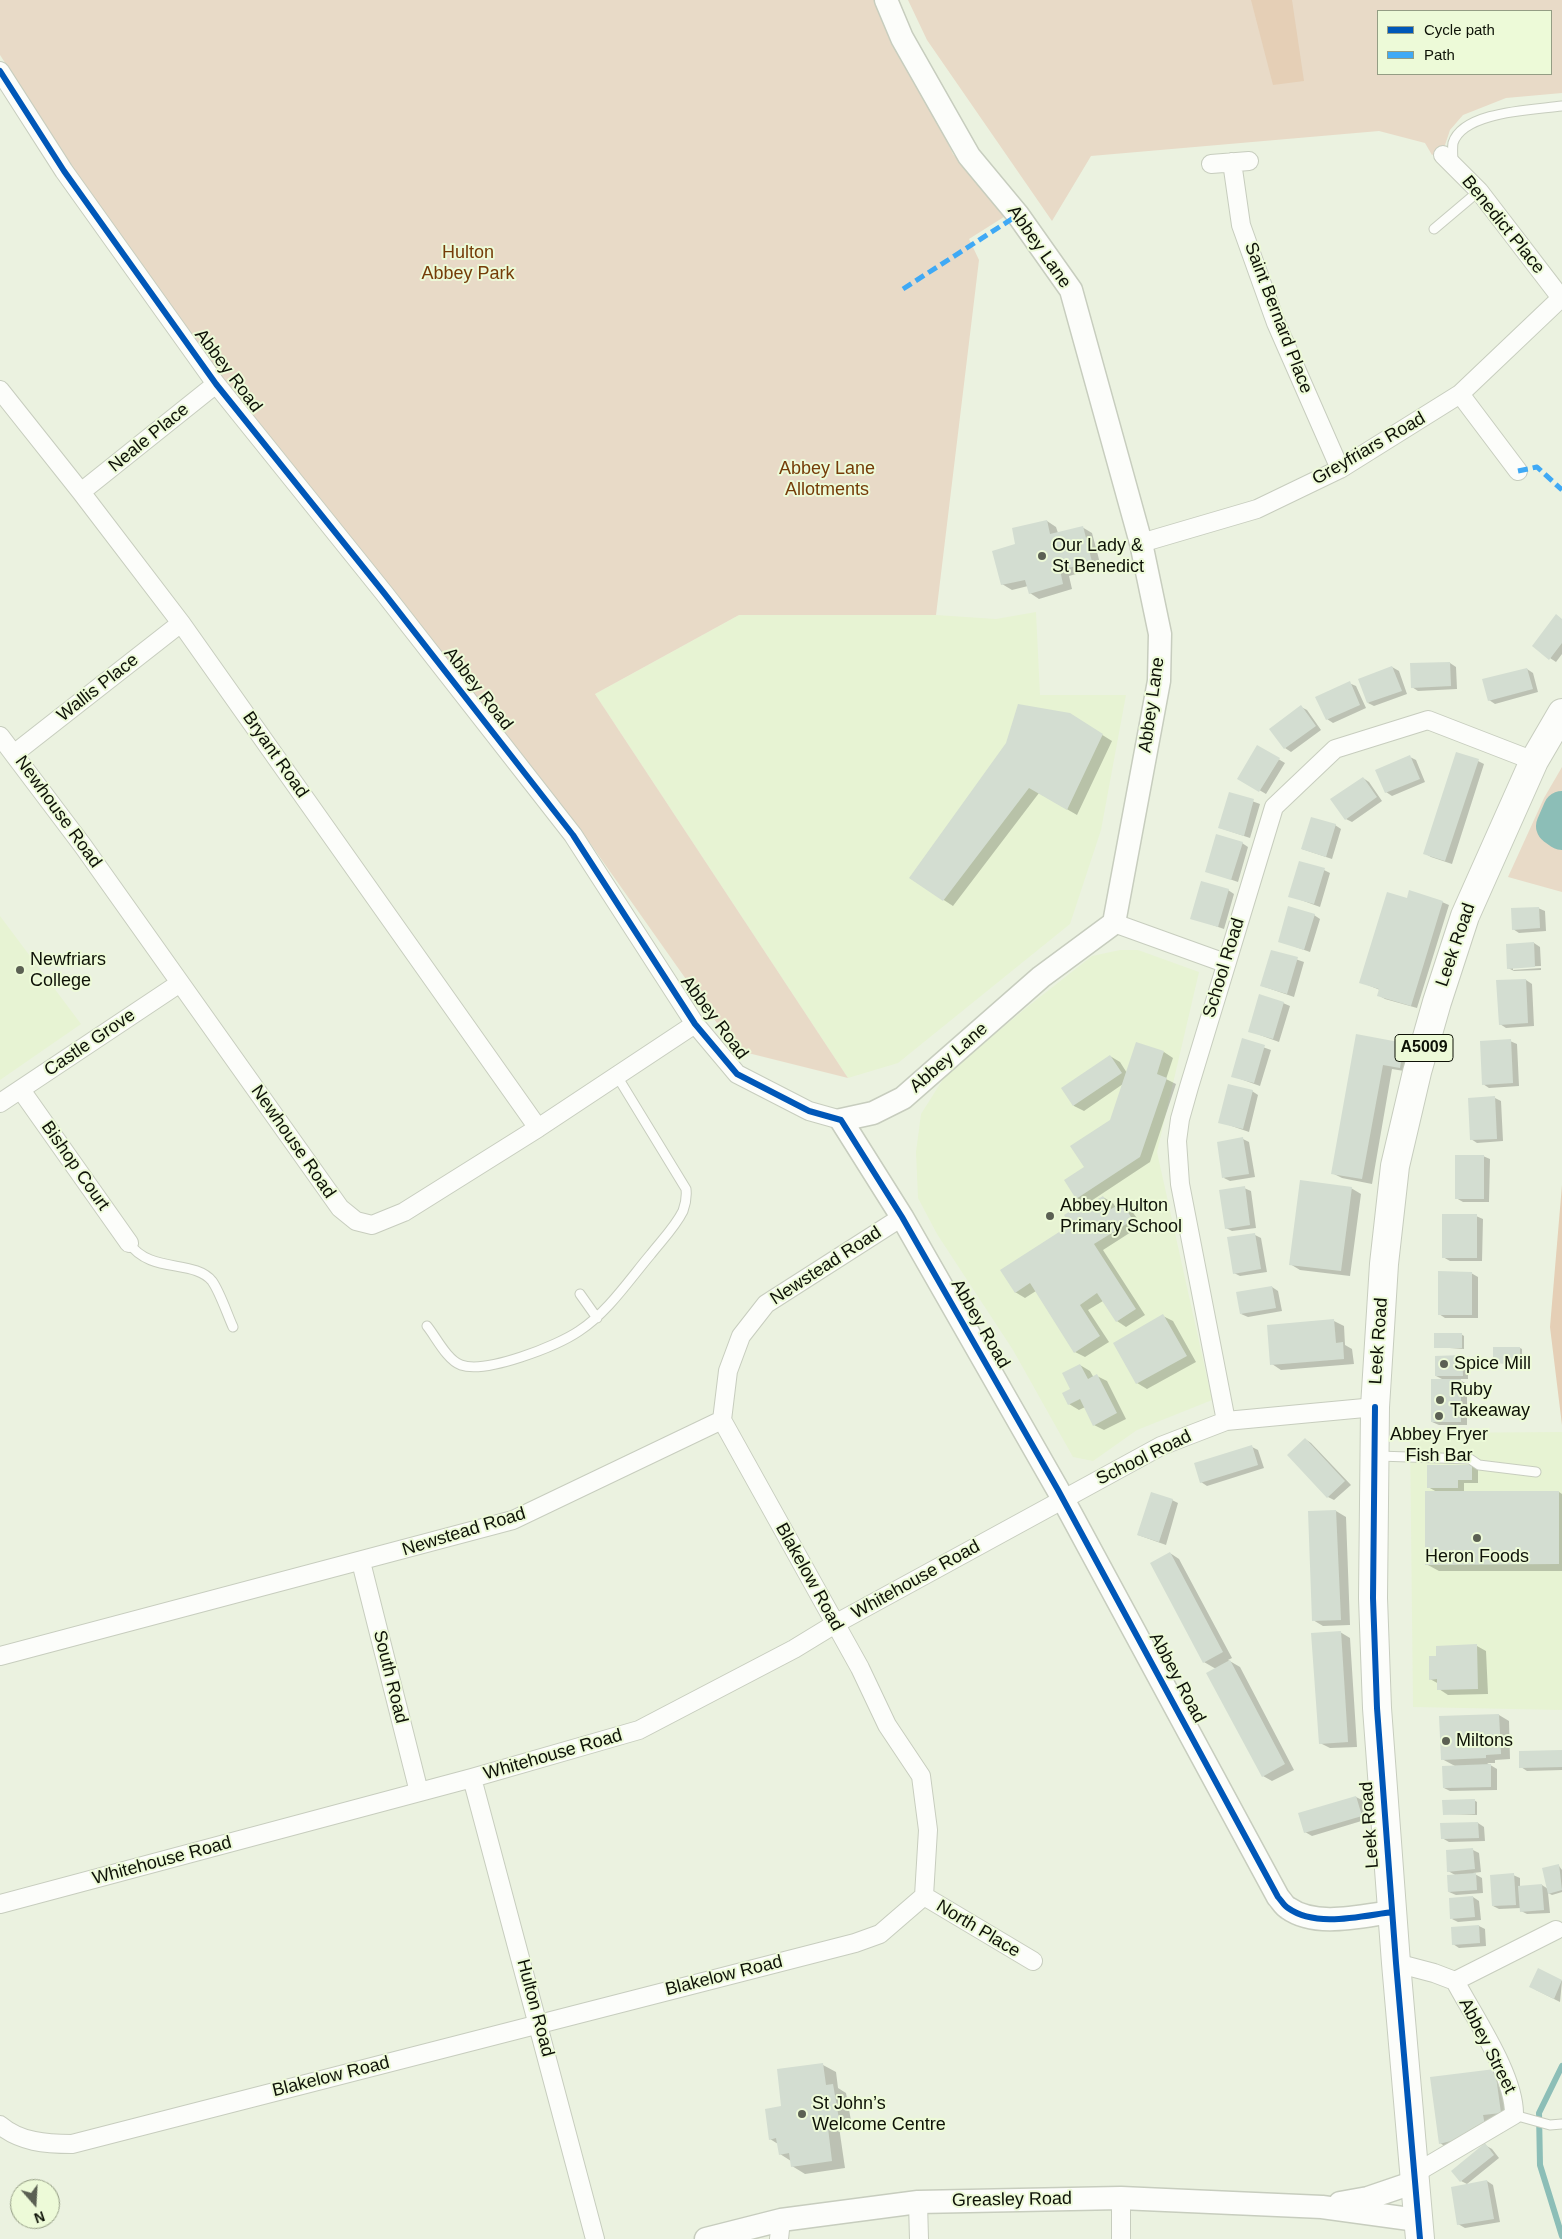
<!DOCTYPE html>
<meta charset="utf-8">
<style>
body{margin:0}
#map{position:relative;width:1562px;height:2239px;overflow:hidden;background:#ebf2e0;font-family:Helvetica,sans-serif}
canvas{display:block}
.legend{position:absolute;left:1377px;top:10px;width:175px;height:65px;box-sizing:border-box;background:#edfad8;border:1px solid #949d84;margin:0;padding:6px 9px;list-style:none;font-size:15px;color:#0e1207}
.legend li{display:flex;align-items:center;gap:10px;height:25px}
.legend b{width:25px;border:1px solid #949d84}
.north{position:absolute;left:10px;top:2179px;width:50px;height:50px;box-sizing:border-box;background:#edfad8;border:1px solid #949d84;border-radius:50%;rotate:161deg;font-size:14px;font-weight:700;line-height:20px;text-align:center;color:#0e1207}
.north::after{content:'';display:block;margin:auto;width:18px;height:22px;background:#5b6053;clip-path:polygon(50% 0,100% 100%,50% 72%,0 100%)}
</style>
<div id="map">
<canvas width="1562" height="2239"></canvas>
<ul class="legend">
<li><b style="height:6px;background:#0057b8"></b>Cycle path</li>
<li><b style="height:6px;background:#3fa9f5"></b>Path</li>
</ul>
<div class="north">N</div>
</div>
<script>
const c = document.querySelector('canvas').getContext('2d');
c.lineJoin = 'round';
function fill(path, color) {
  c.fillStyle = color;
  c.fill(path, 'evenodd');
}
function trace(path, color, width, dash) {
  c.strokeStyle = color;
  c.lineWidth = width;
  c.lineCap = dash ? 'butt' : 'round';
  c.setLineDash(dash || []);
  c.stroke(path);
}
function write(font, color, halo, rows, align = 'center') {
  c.font = font + ' Helvetica,sans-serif';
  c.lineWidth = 4;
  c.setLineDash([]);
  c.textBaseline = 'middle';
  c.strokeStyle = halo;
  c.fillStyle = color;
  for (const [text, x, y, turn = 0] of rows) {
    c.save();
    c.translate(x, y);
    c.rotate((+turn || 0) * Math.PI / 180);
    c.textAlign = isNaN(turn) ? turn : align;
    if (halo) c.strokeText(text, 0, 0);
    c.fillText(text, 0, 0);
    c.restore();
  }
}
fill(new Path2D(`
 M1036,612l4,83h86l-25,135 -31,94 -172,139 -50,15 -253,-384 144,-79h197l60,4z
 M0,916l81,108 -81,56z
 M1120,950h18l61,22 -42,180 55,248 -75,30 -44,31 -20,-4 -60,-107 -76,-116 -19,-36 -2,-46 5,-38 24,-38 81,-68 66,-52z
 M1562,1432v278l-149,-3 -3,-274z`), '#e7f3d3');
fill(new Path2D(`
 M0,0h880l73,154 54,61 -38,24 10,21 -43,355h-197l-144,79 253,384 -112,-28 -156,-221 -357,-450 -53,-70 -97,-141 -73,-113z
 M908,0h654v93l-56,5 -43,17 -13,15 -6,18 -12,7 -7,-12 -46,-12 -288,25 -39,65 -125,-181zM1378,11h173v63h-173z
 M1562,767v125l-54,-15 36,-79z`), '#e8dac7');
fill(new Path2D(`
 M1251,0h41l12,81 -31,4z
 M1562,1185v240l-12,-98z`), '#e5cfb6');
fill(new Path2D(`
 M1047,521l9,6 2,6 24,-6 10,6 9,34 -32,9 3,13 -33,10 -9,-6 -2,-7 -16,4 -10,-6 15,-40z
 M1562,619v35l-6,8 -6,-4z
 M1450,663l6,4 1,22 -39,2 -6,-4 -1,-23z
 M1392,667l7,4 8,23 -33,12 -6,-3z
 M1527,669l6,4 5,19 -43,12 -6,-4z
 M1349,683l7,3 10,22 -33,15 -6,-4z
 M1301,707l6,3 14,20 -30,22 -6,-4z
 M1080,721l32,20 -35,74 -38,-22 -86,113 -43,-28z
 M1258,747l27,16 -19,31 -27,-16z
 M1410,757l6,3 9,22 -33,14 -6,-4z
 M1478,761l6,3 -32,100 -21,-7 -7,-4z
 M1363,778l6,4 13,19 -30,21 -6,-3z
 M1230,793l30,11 -10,34 -30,-10z
 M1335,825l6,4 -9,30 -30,-10z
 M1242,843l6,4 -10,35 -32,-11z
 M1324,870l6,3 -10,34 -30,-11z
 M1228,890l6,4 -10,35 -32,-11z
 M1408,899l34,3 7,3 -32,103 -32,-9 -7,-4 2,-5 -20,-8z
 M1538,908l7,3 1,20 -27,2 -6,-4z
 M1314,915l6,4 -10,33 -31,-11z
 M1534,943l6,4 1,19 -28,1v3l28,-2v2l-27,1 -6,-3z
 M1272,951l32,11 -10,35 -32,-11z
 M1526,980l6,4 2,42 -28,2 -6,-4z
 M1283,1003l7,3 -11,36 -30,-11z
 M1357,1036l47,8 10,6 -4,22 -18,-3 -20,115 -30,-6 -10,-5z
 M1243,1040l28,10 -11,36 -28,-10z
 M1510,1041l7,3 2,42 -30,2 -6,-4z
 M1164,1052l9,6 -7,21 10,5 -26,78 -62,41 3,2 12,-8 10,6 3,5 6,-4 9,6 11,15 -39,25 42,65 -19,12 -9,-6 -14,-20 -15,9 21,32 -24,15 -10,-5 -39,-61 -11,7 -10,-6 57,-67 13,-22 -8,-5 8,-31 26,-46 12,-37 -39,27 -10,-5 -11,-18 47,-32 10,6 7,11z
 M1252,1091l6,4 -9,37 -29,-10z
 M1495,1098l6,3 2,40 -26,2 -6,-4z
 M1243,1139l6,3 6,35 -25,4 -6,-3z
 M1483,1156l7,3 -1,43h-26l-7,-4z
 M1244,1188l7,3 5,37 -24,3 -6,-3z
 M1351,1188l10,6 -11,82 -50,-6 -10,-6z
 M1476,1216l7,3 -1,42h-32l-7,-4z
 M1255,1235l6,3 6,34 -27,4 -6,-3z
 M1471,1273l7,4v41h-33l-6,-4z
 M1272,1287l6,4 4,20 -34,6 -7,-3z
 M1163,1316l10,5 23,41 -49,27 -10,-6 -22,-40z
 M1334,1321l10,5 1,19 7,4 2,15 -73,6 -9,-6z
 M1461,1334l3,2v13l-29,-2z
 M1520,1348l2,1v15l-28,-1z
 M1462,1357l6,3v19h-10l9,5v41h-28l-7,-3 12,-42 -8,-4z
 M1080,1365l10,6 4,7 3,-2 10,5 19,38 -22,11 -10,-5 -9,-18 -6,3 -10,-6 3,-15z
 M1305,1439l6,4 40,42 -17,15 -6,-3z
 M1252,1447l6,3 6,18 -57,18 -6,-4z
 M1472,1466l6,4v13h-14v9h95l3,2v77h-123l-13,-7 11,-72 -9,-5z
 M1172,1500l6,3 -12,42 -28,-10z
 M1336,1511l10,6 4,108 -27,1 -10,-6z
 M1170,1553l9,6 53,99 -4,2 12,7 54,103 -22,11 -9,-5 -47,-107 -12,-7z
 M1340,1632l10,6 7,109 -27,1 -10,-5z
 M1477,1646l9,5 2,43 -40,1 -9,-6v-5l-9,-5z
 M1499,1715l10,6 1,38 -15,1v3h-8l10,6v21l-47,1 -6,-3 11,-22 -13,-7z
 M1562,1751v19l-35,1 -6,-4z
 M1356,1797l6,3 6,19 -56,17 -7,-4z
 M1474,1800l3,2v13l-33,-1z
 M1478,1823l6,4 1,14 -36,1 -7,-4z
 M1473,1850l6,3 2,19 -8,1 9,5 1,15 -27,2 -7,-3 8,-16 -9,-5 -1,-20z
 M1559,1866l3,4v22l-10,3 -4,-2 2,20 -23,1 -6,-3v-3l-22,1 -6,-3 20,-31 7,3v9l22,-2 6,4z
 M1473,1897l6,4 2,19 -23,2 -6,-3z
 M1479,1926l6,3 1,17 -27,2 -6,-4z
 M1538,1970l24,11 -2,21 -24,-12z
 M823,2065l13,7 2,16 8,5 6,33 -13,1 6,41 -40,6 -13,-8 -1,-5 -11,-7 -2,-10 -8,-5 13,-32z
 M1505,2076l5,42 -61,31 -9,-6 -8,-65z
 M1485,2145l7,4 7,9 -32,26 -6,-3z
 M1487,2181l6,4 7,37 -35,6 -7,-4z`), '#0003');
trace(new Path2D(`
 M1562,2066l-23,47 1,52 22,71`), '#8cbeb7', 6);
trace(new Path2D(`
 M1562,810l-7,16 7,5`), '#8cbeb7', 38);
fill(new Path2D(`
 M1047,520l3,14 33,-8 9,36 -32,8 3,14 -34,10 -4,-14 -24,5 -9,-34 23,-7 -3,-16z
 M1556,614l6,5v24l-13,17 -17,-14z
 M1450,662l1,24 -40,2 -1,-25z
 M1392,666l10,25 -35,12 -9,-24z
 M1527,668l6,21 -45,12 -6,-22z
 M1350,681l10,24 -34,15 -11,-23z
 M1018,704l52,9 33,21 -36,76 -38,-22 -86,113 -34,-23 97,-135z
 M1301,705l15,21 -32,23 -15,-20z
 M1257,745l23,13 -21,34 -22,-13z
 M1456,752l23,7 -34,102 -22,-7z
 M1410,755l10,24 -35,14 -10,-23z
 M1363,777l14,20 -32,23 -15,-21z
 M1229,792l25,7 -10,37 -26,-8z
 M1311,817l25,7 -10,33 -25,-8z
 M1216,834l27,8 -12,38 -26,-8z
 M1299,861l26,7 -11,36 -26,-7z
 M1201,881l28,8 -11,38 -28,-8z
 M1409,890l34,11 -32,105 -34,-10 2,-7 -20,-6 28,-91 20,6z
 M1288,906l27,8 -11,36 -26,-8z
 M1539,907l1,21 -28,2 -1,-22z
 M1534,942l1,25 -28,2 -1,-25z
 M1271,950l27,7 -11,37 -27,-8z
 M1526,979l2,44 -29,2 -3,-45z
 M1259,994l25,8 -11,37 -25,-7z
 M1356,1034l48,9 -4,25 -17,-3 -21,114 -31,-5z
 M1242,1038l23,7 -11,38 -23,-6z
 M1511,1039l2,44 -31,2 -2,-44z
 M1136,1042l28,9 -7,23 10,4 -27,79 -64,42 -12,-19 20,-13 -14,-21 40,-26z
 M1110,1055l12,18 -49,33 -12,-18z
 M1228,1084l25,6 -10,39 -25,-6z
 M1495,1096l2,43 -27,1 -2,-42z
 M1243,1137l6,37 -27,4 -5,-36z
 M1455,1155h29v44h-29z
 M1300,1180l52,7 -11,84 -52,-6z
 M1245,1186l5,39 -25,4 -6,-39z
 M1103,1196l8,13 11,-6 11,17 -39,24 42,65 -20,13 -19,-29 -17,12 20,31 -26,17 -44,-70 -15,10 -15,-23 70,-45 -6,-10 22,-14 2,4z
 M1442,1214h35v44h-35z
 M1255,1233l6,36 -28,5 -6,-37z
 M1438,1271l34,1v43h-34z
 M1272,1286l4,22 -36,6 -4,-22z
 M1163,1314l24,42 -51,28 -23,-41z
 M1334,1319l2,24 7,-1 1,17 -74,6 -3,-40z
 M1434,1333h28v15h-28z
 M1493,1347h27v17l-27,-1z
 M1462,1355l1,21h-28v-20z
 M1080,1364l8,15 9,-5 20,39 -24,13 -13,-27 -12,6 -6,-12 8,-4 -8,-16z
 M1431,1379h30v43h-30z
 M1305,1438l40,43 -18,17 -40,-43z
 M1252,1445l6,20 -58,18 -6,-20z
 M1427,1465h45v15h-14v8h-31z
 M1425,1491h134v73l-134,1z
 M1151,1492l22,7 -14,43 -22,-7z
 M1336,1510l5,110 -29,1 -4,-110z
 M1170,1552l53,100 -20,11 -53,-100z
 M1341,1631l7,111 -29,2 -8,-111z
 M1477,1644l1,45 -41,1v-11l-8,1v-24h7v-10z
 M1230,1660l55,104 -23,13 -56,-104z
 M1499,1714l2,40 -15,1v3l-45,2 -2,-44z
 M1562,1750v17l-43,1v-17z
 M1491,1764v23l-48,1 -1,-22z
 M1356,1796l6,20 -58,17 -6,-20z
 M1475,1799v15l-32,1 -1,-15z
 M1478,1822l1,16 -38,1 -1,-16z
 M1473,1848l2,21 -28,3 -1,-22z
 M1559,1864l3,26 -14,4 -6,-26z
 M1476,1873l1,17 -29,2 -1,-17z
 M1514,1873l2,32 -24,1 -2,-31z
 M1542,1884l2,26 -24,2 -2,-26z
 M1473,1896l2,21 -25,2 -1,-21z
 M1479,1925l1,18 -28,2 -1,-18z
 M1538,1968l24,12 -8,19 -25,-12z
 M823,2063l3,22 7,-1 6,35 -12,1 5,41 -41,6 -2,-14 -10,2 -3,-17 -7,2 -4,-31 16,-3 -4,-37z
 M1495,2069l6,44 -18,2 2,10 -9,1 -21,14 -16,4 -9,-67z
 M1485,2143l9,12 -34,27 -9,-11z
 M1487,2180l7,39 -37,6 -6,-38z`), '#d3ddd1');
const service = new Path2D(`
 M1453,163c0,-6 -1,-14 0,-20 10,-32 81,-33 109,-37
 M1434,229l45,-38
 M129,1243c21,31 65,16 83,38 8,11 15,33 21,46
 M580,1294l17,24
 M427,1326c9,11 20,34 34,39 25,9 96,-19 118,-34 29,-19 50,-51 72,-77 11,-14 24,-27 32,-43 3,-8 4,-13 3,-22l-69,-113
 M1378,1456l92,3 9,6 57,7
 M1514,2115l36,10 12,-1`);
const minor = new Path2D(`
 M0,71l64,100 152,213 168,209 189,242 122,189 42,50 72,37 32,9
 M1443,155l36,36 82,107
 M1232,162l9,63 35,98 64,146
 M1211,164l38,-3
 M0,390l81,102 100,131 357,505
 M1460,394l58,77
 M81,492l135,-108
 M1141,543l116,-34 83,-40 120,-75 102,-97
 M0,736l83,110 257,362 16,13 16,4 32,-13 134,-84 157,-104
 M15,753l166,-130
 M1114,923l111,40
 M21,1090l108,153
 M0,1103l180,-120
 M1226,1421l-46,-237 -3,-43 3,-22 9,-32 85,-280 61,-58 93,-29 106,41
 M361,1562l58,230
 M0,1656l513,-136 209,-100 6,-49 13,-35 25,-32 136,-87
 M472,1778l123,461
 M924,1896l109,65
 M0,1904l472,-126 167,-48 155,-81 41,-25 326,-178 65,-25 149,-14
 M1396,1963l38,10 21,8 101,-51
 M0,2125c20,17 46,19 72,19l783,-201 25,-9 44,-38 4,-66 -7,-54 -34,-51 -27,-57 -138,-248
 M1414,2174l100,-59c1,-39 -40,-98 -59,-134
 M918,2202l1,37
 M779,2239l2,-19
 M1121,2239v-41`);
const tertiary = new Path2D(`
 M886,0l16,38 67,118 49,59 53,75 70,253 19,91 -1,47 -45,242 -73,54 -138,121 -30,15 -32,7 61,97 156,273 220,407c3,3 6,9 10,11 28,20 73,8 104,4
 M1340,2203l28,-5 47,-16
 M706,2239l75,-19 137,-18 203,-4 201,9 95,13`);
const primary = new Path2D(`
 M1420,2239l-24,-276 -19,-255 -4,-110 2,-191 9,-143 11,-98 22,-94 20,-70 28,-86 69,-155 28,-48`);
trace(service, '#c7cdbe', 11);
trace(minor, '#c7cdbe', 20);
trace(tertiary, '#c7cdbe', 25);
trace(primary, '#c7cdbe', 30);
trace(service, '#fcfdfa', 9);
trace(minor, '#fcfdfa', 18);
trace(tertiary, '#fcfdfa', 22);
trace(primary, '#fcfdfa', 28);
trace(new Path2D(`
 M903,289l115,-74
 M1518,471l19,-4 25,23`), '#3fa9f5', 5, [10, 5]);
trace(new Path2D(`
 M0,71l64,100 152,213 168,209 189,242 122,189 42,50 72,37 32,9 61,97 156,273 220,407c3,3 6,9 10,11 28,20 73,8 104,4
 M1375,1407l-2,191 4,110 19,255 24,276`), '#0057b8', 6);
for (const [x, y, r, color] of [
 [1042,556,5,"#5b6053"],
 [20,970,5,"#5b6053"],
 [1050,1216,5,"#5b6053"],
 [1444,1364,5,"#5b6053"],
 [1440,1400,5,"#5b6053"],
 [1439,1416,5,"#5b6053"],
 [1477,1538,5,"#5b6053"],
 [1446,1741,5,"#5b6053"],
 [802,2114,5,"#5b6053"]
]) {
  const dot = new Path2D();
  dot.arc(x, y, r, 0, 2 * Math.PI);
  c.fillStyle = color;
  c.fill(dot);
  trace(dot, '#edfad8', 2);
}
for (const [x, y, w] of [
 [1424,1048,58]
]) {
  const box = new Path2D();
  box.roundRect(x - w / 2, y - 13.5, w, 27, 4);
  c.fillStyle = '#edfad8';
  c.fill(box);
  trace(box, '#0e1207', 1);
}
write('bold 16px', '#0e1207', null, [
 ["A5009",1424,1048]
]);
write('18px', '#0e1207', '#edfad8', [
 ["Benedict Place",1503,225,51],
 ["Abbey Lane",1039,247,55],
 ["Saint Bernard Place",1278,318,69],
 ["Abbey Road",228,371,53],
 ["Neale Place",149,438,-39],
 ["Greyfriars Road",1369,449,-30],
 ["Wallis Place",98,688,-38],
 ["Abbey Road",478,689,52],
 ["Abbey Lane",1152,705,-82],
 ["Bryant Road",275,755,55],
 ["Newhouse Road",58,812,54],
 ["Leek Road",1456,945,-71],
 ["School Road",1224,968,-73],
 ["Abbey Road",714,1018,53],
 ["Castle Grove",90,1043,-34],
 ["Abbey Lane",949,1058,-41],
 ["Newhouse Road",293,1142,55],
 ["Bishop Court",75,1166,55],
 ["Newstead Road",826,1266,-33],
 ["Abbey Road",980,1324,60],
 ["Leek Road",1379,1341,-86],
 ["School Road",1144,1458,-26],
 ["Newstead Road",464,1532,-17],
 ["Blakelow Road",809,1577,61],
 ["Whitehouse Road",916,1580,-29],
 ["South Road",390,1677,76],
 ["Abbey Road",1177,1678,62],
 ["Whitehouse Road",553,1755,-16],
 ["Leek Road",1370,1825,-94],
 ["Whitehouse Road",162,1861,-15],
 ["North Place",978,1929,31],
 ["Blakelow Road",724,1976,-14],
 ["Hulton Road",535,2008,75],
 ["Abbey Street",1487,2046,63],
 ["Blakelow Road",331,2077,-14],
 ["Greasley Road",1012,2200,-1]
]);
write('18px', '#753c08', '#edfad8', [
 ["Hulton",468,253],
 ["Abbey Park",468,274],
 ["Abbey Lane",827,469],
 ["Allotments",827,490]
]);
write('18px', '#0e1207', '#edfad8', [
 ["Our Lady &",1052,546],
 ["St Benedict",1052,567],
 ["Newfriars",30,960],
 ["College",30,981],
 ["Abbey Hulton",1060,1206],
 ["Primary School",1060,1227],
 ["Spice Mill",1454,1364],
 ["Ruby",1450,1390],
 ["Takeaway",1450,1411],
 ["Abbey Fryer",1439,1435,"center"],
 ["Fish Bar",1439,1456,"center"],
 ["Heron Foods",1477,1557,"center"],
 ["Miltons",1456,1741],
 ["St John’s",812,2104],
 ["Welcome Centre",812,2125]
], 'left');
</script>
